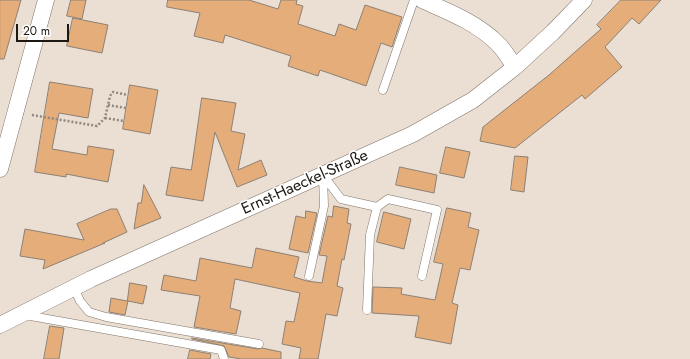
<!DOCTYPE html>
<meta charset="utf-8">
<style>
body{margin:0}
#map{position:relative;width:690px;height:359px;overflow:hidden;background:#ebded2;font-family:Jost,sans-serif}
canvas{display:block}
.scale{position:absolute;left:16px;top:24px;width:53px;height:18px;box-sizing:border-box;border:2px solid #1c1713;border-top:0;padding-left:5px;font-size:12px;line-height:14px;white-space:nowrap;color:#1c1713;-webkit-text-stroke:3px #fff;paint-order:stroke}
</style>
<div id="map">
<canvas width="690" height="359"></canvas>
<div class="scale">20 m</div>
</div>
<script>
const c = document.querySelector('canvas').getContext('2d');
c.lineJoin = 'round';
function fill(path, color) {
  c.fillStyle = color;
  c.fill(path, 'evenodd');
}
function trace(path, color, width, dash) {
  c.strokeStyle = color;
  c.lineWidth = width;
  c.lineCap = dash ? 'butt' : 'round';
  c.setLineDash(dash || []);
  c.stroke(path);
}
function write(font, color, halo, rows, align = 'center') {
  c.font = font + ' Jost,sans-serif';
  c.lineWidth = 3;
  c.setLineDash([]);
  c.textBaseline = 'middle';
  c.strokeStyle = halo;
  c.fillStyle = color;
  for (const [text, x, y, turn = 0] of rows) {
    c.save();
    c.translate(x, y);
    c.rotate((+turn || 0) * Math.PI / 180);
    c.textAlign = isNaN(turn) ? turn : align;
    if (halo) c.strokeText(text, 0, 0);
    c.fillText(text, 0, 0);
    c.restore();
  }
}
const building = new Path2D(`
 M0,0h21l-17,59h-4z
 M71,0h15l-4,19 -15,-3z
 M168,0h81l29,9 3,-9h16l-1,4 7,2 -5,18 37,12 4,-12 17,6 9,-25 37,12 -10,30 -11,-4 -15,43 -46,-16 -2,6 -30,-10 3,-10 -66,-21 -2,8 -29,-7 6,-23 -33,-6z
 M621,0h40l-22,24 -7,-6 -27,29 17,20 -37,32 -3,-4 -67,53 -35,-7 3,-14 66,-52 52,-46 -4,-4z
 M73,18l35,7 -6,28 -35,-7z
 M50,82l43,7 -5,29 -29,-5 -7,36 35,6 1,-9 26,4 -6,32 -42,-8v3l-31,-5z
 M130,85l28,5 -8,44 -27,-5z
 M202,98l34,5 -5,28 14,3 -7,36 23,-10 6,15 -30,12 -22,-55 -12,69 -37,-6 5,-28 20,3z
 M446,147l24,5 -6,26 -24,-5z
 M515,156l13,1 -4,35 -13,-2z
 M400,167l37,8 -3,18 -38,-8z
 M144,185l17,33 -27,11 4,-26h3z
 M334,206l15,3 -2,14 4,1 -7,36 -2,-1 -5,27 6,2 -6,28 -11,-2 -8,45h-19l2,-11 -19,-4 4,-23 8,1 6,-29 -65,-14 -5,29 11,3 -5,23 -42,-7 6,-31 -39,-6 3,-15 32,6 4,-23 52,10 4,-20 43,9 -5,20 13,4 15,2 5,-27 -8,-1 9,-39 4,1z
 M447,208l24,5 -3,14 11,3 -9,40 -10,-2 -8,35 6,2 -7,39 -36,-7 4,-21 -47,-3 1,-26 29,1 -1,6 34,6 8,-36 -9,-2z
 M111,209h6l10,23 -24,11h2l-62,26 2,-9 -25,-4 5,-27 59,11 -7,-16z
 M306,211l11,2 -9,40 -19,-4 7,-33 9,2z
 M384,212l27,7 -7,30 -27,-7z
 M130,283l17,3 -4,18 -15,-3 -3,14 -16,-3 2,-14 16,3z
 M50,326l14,2 -5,31h-15z
 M192,338l66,11 4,-1 19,4v7h-40l-12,-2 -5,-11 -32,-7z
 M190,350l21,4 -1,5h-22z`);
fill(building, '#e4ad79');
trace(building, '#8c8075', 1);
const service = new Path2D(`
 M383,90l31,-90
 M377,207l11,-8 49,11 -15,66
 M309,276l15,-70 -1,-31 18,24 36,8 -7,28 -3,75
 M74,288l6,13 9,11 17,5 153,27
 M25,315l196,35 3,9`);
const minor = new Path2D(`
 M422,0c27,12 56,23 77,45 6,6 11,15 16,22
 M0,169l46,-169
 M0,325l91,-46 322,-145 60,-34 42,-33 38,-35 31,-32`);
trace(service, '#80756a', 9);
trace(minor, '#80756a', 17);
trace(new Path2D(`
 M108,105l18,3
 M32,115l65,11 8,-8 5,-22 3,-4 15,3
 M105,118l19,3`), '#90877e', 2.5, [2, 2]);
trace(service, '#fff', 8);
trace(minor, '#fff', 16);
write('16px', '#1c1713', '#fff', [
 ["Ernst-Haeckel-Straße",305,183,-24]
]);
</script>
